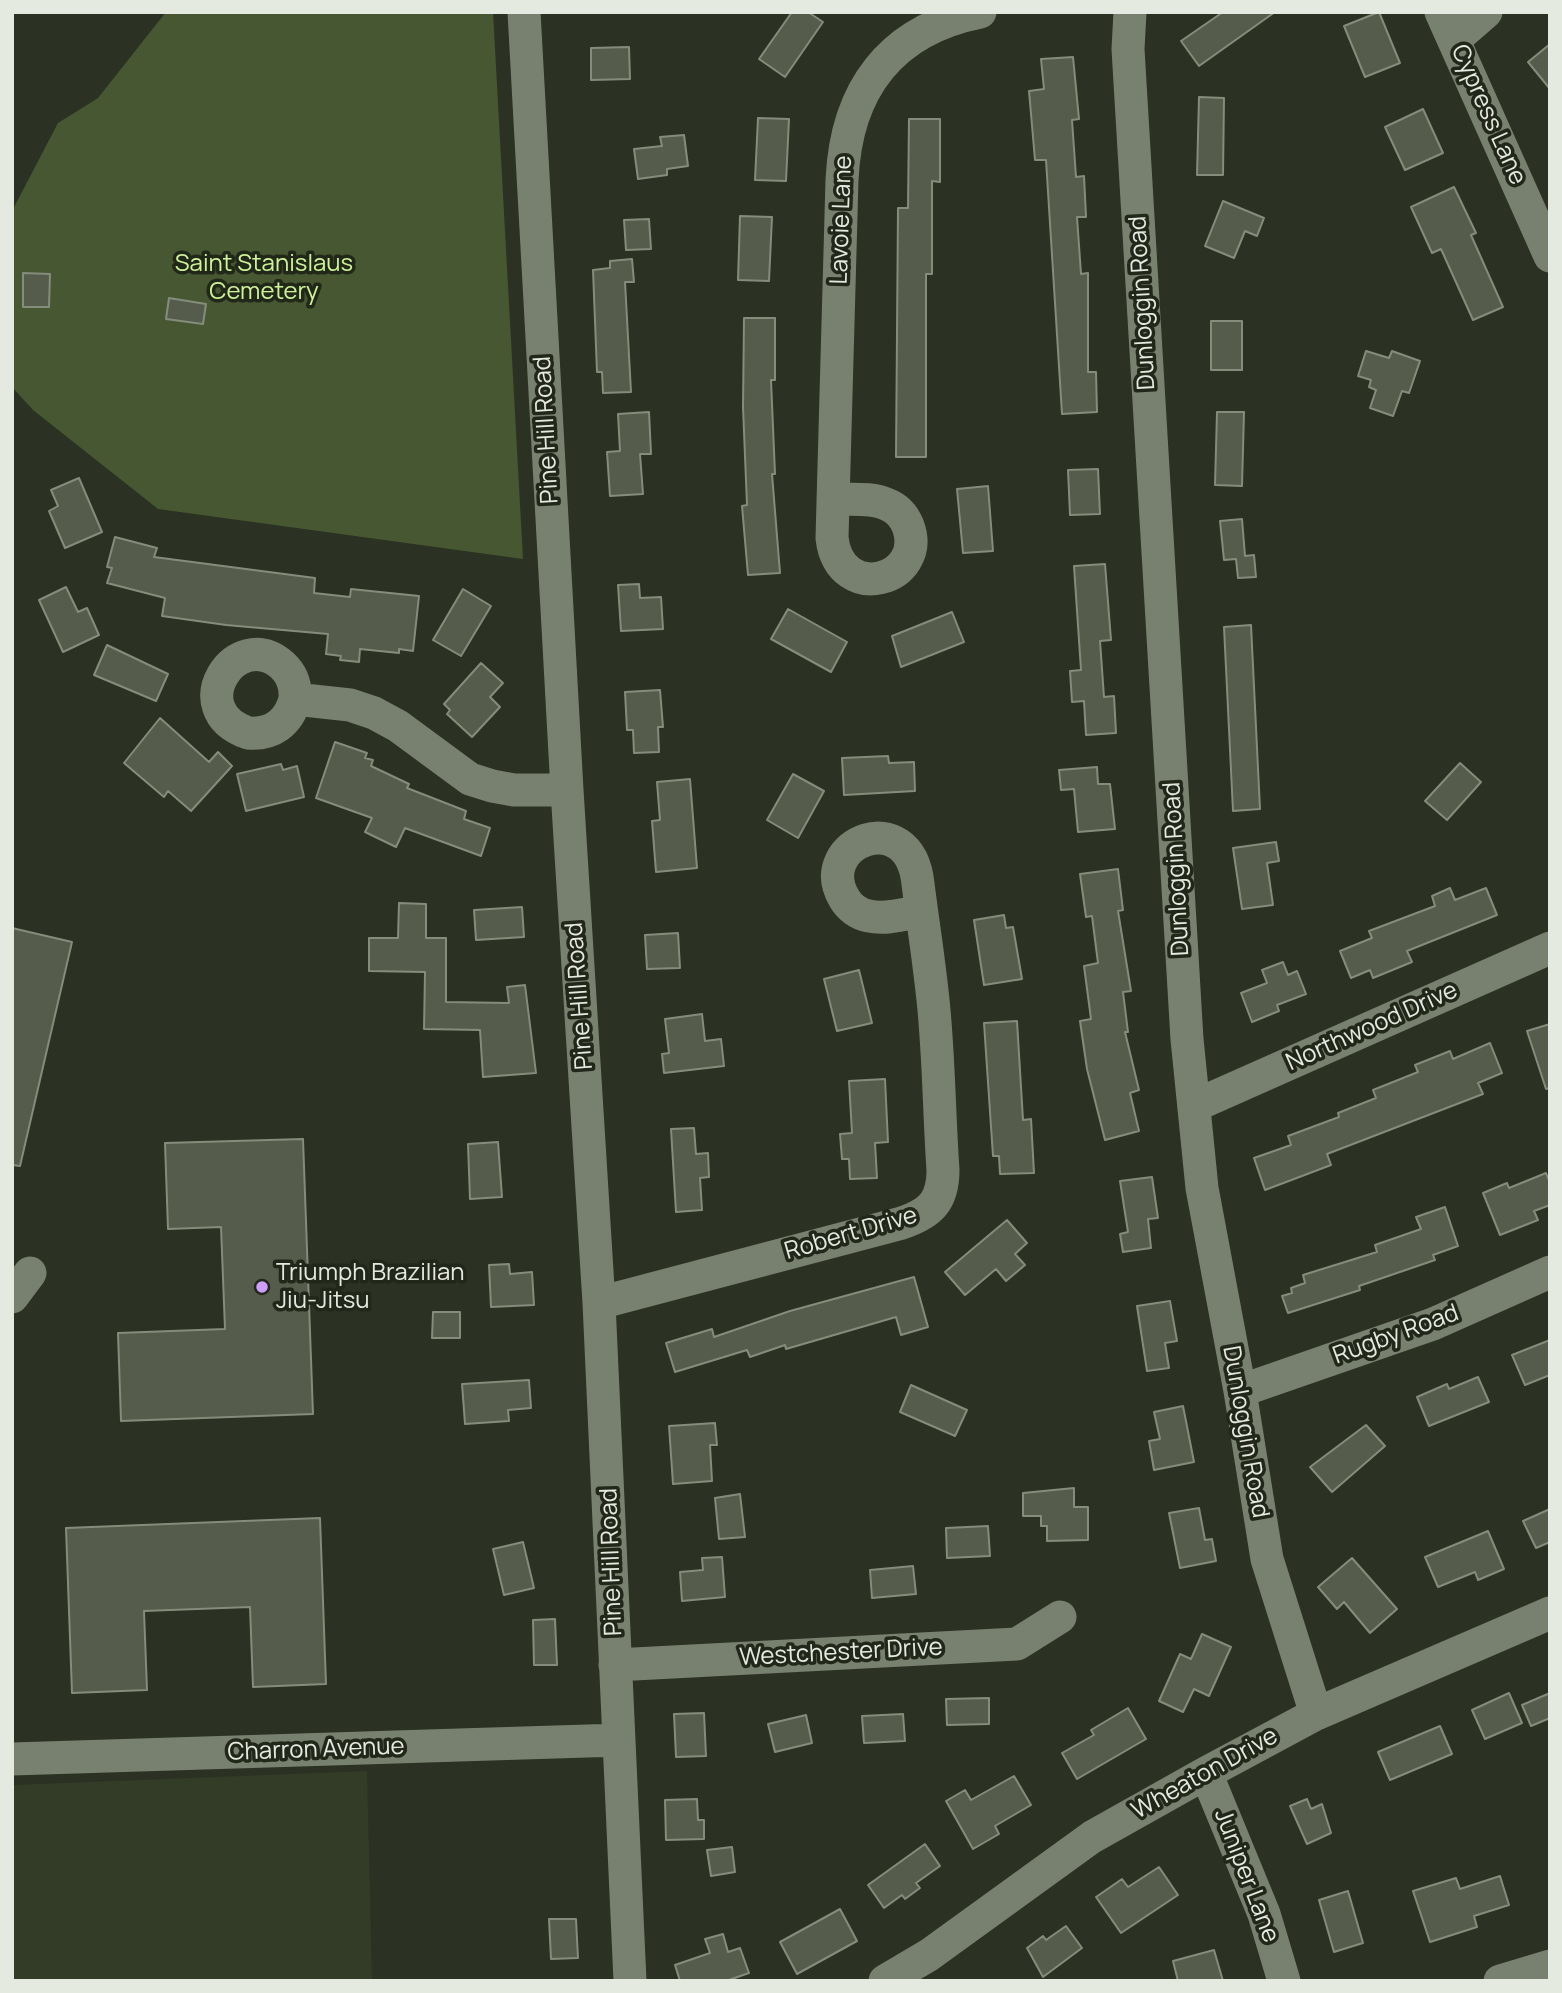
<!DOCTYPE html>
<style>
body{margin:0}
#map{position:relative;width:1562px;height:1993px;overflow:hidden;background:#2b3123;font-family:Manrope,sans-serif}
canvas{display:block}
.frame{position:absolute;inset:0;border:14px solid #e5eae0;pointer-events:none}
</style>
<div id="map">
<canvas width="1562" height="1993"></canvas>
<div class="frame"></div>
</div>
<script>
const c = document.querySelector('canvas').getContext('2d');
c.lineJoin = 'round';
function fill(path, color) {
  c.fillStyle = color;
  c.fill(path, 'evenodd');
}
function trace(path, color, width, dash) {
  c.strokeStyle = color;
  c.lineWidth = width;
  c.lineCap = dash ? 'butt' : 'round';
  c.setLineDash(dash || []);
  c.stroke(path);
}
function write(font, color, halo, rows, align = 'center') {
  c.font = font + ' Manrope,sans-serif';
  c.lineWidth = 7;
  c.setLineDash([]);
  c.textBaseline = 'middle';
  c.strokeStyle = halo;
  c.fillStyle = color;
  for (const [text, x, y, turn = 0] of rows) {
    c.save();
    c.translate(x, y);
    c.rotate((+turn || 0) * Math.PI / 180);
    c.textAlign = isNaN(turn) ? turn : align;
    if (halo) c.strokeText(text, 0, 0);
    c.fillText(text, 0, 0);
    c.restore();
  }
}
fill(new Path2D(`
 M367,1771l5,210h-360v-196z`), '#333c27');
fill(new Path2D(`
 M166,12h327l30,547 -365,-50 -125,-99 -21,-23v-176l46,-88 40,-25z`), '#475731');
const building = new Path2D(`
 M792,12h16l15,10 -38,55 -26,-18z
 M1223,12h52l-76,54 -18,-25z
 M1379,12l21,51 -35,14 -21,-51z
 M1550,44v45l-22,-27z
 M629,47l1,32 -39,1v-32z
 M1073,57l6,62 -7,1 4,57 8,-1 2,41h-9l4,57 7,-1v99h8l1,40 -35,2 -16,-254h-11l-6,-69 15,-2 -3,-30z
 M1199,97l25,1 -1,77h-26z
 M1423,109l20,44 -38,17 -20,-43z
 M758,118l31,1 -3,62 -31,-1z
 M909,119h31v63l-8,-1v93h-6v183h-30l2,-249h10z
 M684,135l4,31 -21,3v6l-29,4 -4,-30 28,-3 -2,-9z
 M1454,187l22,46 -5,2 32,72 -30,13 -32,-71 -9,4 -21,-46z
 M1223,201l41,17 -7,18 -12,-5 -11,27 -29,-12z
 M740,216l32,1 -3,64 -31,-1z
 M649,219l2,30 -25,1 -2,-30z
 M632,259l2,23h-9l6,110 -28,1 -1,-21h-5l-4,-102 17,-2v-7z
 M23,273l27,1 -1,33h-26z
 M169,298l37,6 -3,20 -37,-5z
 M744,318h31v62h-4l4,94h-3l8,99 -32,2 -6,-69 5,-1 -4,-98z
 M1211,321h31v49h-31z
 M1366,351l23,7 3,-7 28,10 -11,32 -7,-2 -9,25 -23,-8 6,-18 -7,-3 2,-7 -13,-4z
 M649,412l2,42h-11l3,40 -33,2 -3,-44 13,-1 -2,-37z
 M1217,412h27l-2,74 -27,-1z
 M1098,469l2,45 -30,1 -2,-45z
 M79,478l23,54 -37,16 -16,-37 9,-5 -7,-16z
 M988,486l5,65 -30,2 -6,-64z
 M1242,519l3,37 9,-1 2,22 -18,1 -2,-19 -12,1 -4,-39z
 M115,537l42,11 -3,9 161,21 -1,15 36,4 1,-8 68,7 -6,55 -14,-2v4l-39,-4 -1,13 -19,-2 1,-4 -15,-2 2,-20 -102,-9 -64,-9 3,-18 -58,-15 5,-15 -5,-1z
 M1105,564l6,76 -11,1 4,56 10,-1 2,37 -30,2 -2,-34 -12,1 -2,-31 11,-1 -7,-104z
 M639,584l1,14 21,-1 2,32 -42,2 -3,-46z
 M66,587l12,25 9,-4 12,27 -36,17 -24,-52z
 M463,589l28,17 -30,50 -28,-16z
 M788,609l59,33 -16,30 -60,-33z
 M952,612l12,30 -63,25 -9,-31z
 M1251,625l9,184 -27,2 -9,-184z
 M107,645l61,29 -12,27 -62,-26z
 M481,663l22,20 -13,14 10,10 -28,30 -25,-23 3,-4 -6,-6z
 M660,690l3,37h-5l1,25 -25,1 -1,-23h-6l-2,-38z
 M160,718l49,44 9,-10 14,14 -41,45 -23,-20 -4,6 -40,-34z
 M335,742l32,11 -2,5 8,2 -2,6 38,18 -2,4 59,23 -2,8 26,9 -9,28 -76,-28 -9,19 -31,-15 7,-14 -56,-20z
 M888,756l1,7 25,-1 1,29 -71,4 -2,-37z
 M1460,763l21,19 -34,38 -22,-19z
 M281,764l2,6 14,-4 7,31 -58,14 -9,-37z
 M1097,767l1,17h12l5,45 -37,3 -4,-43 -13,1 -2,-20z
 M793,774l31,17 -26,47 -31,-18z
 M690,779l7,89 -41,4 -4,-51 8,-1 -3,-38z
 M1276,842l3,19 -12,2 6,42 -31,4 -9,-61z
 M1118,869l5,41 -5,1 13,80 -8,1 5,40h-3l14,58 -9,3 9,38 -34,9 -18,-71 -7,-48 11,-2 -7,-53 14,-3 -6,-47 -6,1 -6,-43z
 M1450,888l5,12 31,-12 11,27 -90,36 5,11 -39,16 -3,-8 -19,8 -11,-27 32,-13 -3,-7 66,-25 -3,-10z
 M399,903l27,1v34h20v64l63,1 -2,-16 18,-2 11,88 -53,4 -3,-47 -56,-1 1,-57 -56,-1v-33h29z
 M522,907l2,30 -48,3 -2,-30z
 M1004,915l2,13 7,-1 9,52 -38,6 -10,-65z
 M12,928l60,14 -52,224 -8,-1z
 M678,933l2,35 -33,1 -2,-34z
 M1283,962l5,13 9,-4 9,23 -29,11 2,6 -27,11 -11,-29 26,-10 -5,-13z
 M859,970l13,53 -35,8 -13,-52z
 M702,1014l3,27 16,-2 3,27 -60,7 -2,-19 7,-1 -4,-34z
 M1017,1021l6,99 8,-1 3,54 -34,1 -1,-18h-6l-9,-133z
 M1550,1024v64l-4,1 -19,-58z
 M1490,1043l12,30 -24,10 5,11 -156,60 4,11 -66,25 -11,-32 37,-13 -3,-9 51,-19 -1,-4 38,-15 -3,-8 45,-18 -3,-7 35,-14 3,8z
 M885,1079l3,63 -13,1 2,35 -27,1 -1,-20h-7l-2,-25 12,-1 -3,-52z
 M694,1128l2,26 12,-1 1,24 -9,1 2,32 -26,2 -5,-83z
 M303,1139l10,275 -192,7 -3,-88 107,-4 -4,-102 -53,2 -3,-86z
 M498,1142l4,55 -32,2 -2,-55z
 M1546,1173l4,10v22l-16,6 4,9 -38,15 -17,-42 24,-10 2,5z
 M1152,1177l6,41 -10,1 3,29 -28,4 -3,-18 8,-2 -8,-51z
 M1445,1207l13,39 -25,9 2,5 -76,26 1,4 -72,23 -6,-17 10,-3 -1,-5 14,-5 -2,-8 74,-23 -2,-7 46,-16 -5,-12z
 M1007,1220l20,23 -12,11 10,11 -19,16 -10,-12 -31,26 -20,-23z
 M509,1264l1,10 22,-2 2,33 -43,2 -2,-42z
 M914,1277l14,50 -27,8 -5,-18 -110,32 -1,-4 -35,12 -3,-7 -72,22 -9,-29 46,-14 2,8 76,-26z
 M1170,1301l7,40 -12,2 4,25 -22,3 -10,-65z
 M433,1312h27v26h-28z
 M1550,1340v35l-25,10 -13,-30z
 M1478,1377l11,25 -60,24 -12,-29 30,-13 2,5z
 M529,1380l2,28 -23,2 1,11 -44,3 -3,-40z
 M911,1385l56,25 -12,26 -55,-24z
 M1183,1406l11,56 -40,8 -5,-29 11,-2 -6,-27z
 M715,1423l2,22h-7l2,36 -39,3 -4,-58z
 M1366,1425l19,21 -53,46 -22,-25z
 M1074,1488v19h14v33l-41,1v-15h-6v-10h-18v-23z
 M740,1494l5,43 -26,2 -4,-41z
 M1199,1508l6,32 7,-1 4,22 -36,7 -11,-55z
 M1550,1509v33l-14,6 -13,-27z
 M320,1518l6,166 -73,3 -3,-80 -106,4 3,79 -75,3 -6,-165z
 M988,1526l2,30 -43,2 -1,-30z
 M1488,1531l16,38 -26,11 -3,-8 -37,15 -13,-30z
 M523,1542l11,46 -30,7 -11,-46z
 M722,1557l3,40 -43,4 -2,-29 23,-2 -1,-12z
 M1352,1558l45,51 -27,24 -26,-31 -7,7 -19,-22z
 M913,1566l3,28 -44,4 -2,-28z
 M555,1619l2,46h-23l-1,-45z
 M1202,1634l29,13 -22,49 -15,-7 -11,23 -24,-11 21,-47 11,5z
 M1509,1693l13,30 -37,16 -13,-29z
 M1550,1693v25l-19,8 -9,-21z
 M989,1698v26l-42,1 -1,-26z
 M1128,1708l18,31 -69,40 -15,-26 32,-18 -3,-5z
 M704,1713l2,43 -30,1 -2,-43z
 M903,1714l2,27 -41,2 -2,-27z
 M806,1715l6,28 -37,9 -7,-28z
 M1440,1726l12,28 -62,26 -12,-28z
 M1014,1776l17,29 -36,21 4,8 -26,15 -27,-48 19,-11 6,10z
 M697,1799l1,21h6v19l-38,1 -1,-40z
 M1307,1799l4,10 11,-5 9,29 -24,11 -17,-38z
 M925,1844l15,22 -24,17 4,5 -15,11 -3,-4 -18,13 -16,-23z
 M732,1847l3,25 -24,4 -4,-26z
 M1159,1867l19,28 -57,38 -25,-36 26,-18 6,8z
 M1500,1876l9,29 -35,11 3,11 -47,15 -17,-51 43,-13 4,11z
 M1348,1891l15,52 -29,9 -15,-52z
 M840,1909l17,32 -60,33 -17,-32z
 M549,1919h27l2,39 -27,1z
 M1066,1926l16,22 -39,29 -16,-29 16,-12 3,4z
 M723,1934l5,18 12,-4 9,25 -23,8h-46l-5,-16 35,-12 -5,-14z
 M1214,1950l9,31h-45l-5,-20z`);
fill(building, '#555c4c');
trace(building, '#848c7b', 2);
trace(new Path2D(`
 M524,12l43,778 32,513 31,678
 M1130,12l-2,37 59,990 15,149 38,203 27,168 49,155
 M1441,12l109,244
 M1455,39l31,-27
 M833,499c17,1 38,-2 53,5 11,4 18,12 22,22 20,54 -68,80 -76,12l10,-358c4,-90 48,-150 138,-168
 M295,699c1,-13 -3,-25 -13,-34 -46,-40 -101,45 -34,68 24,2 41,-10 47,-34l55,6 24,8 24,13 72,53 22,7 22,4h53
 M1194,1106l356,-158
 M12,1297l18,-24
 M599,1303l303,-80c29,-10 41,-22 41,-53 -4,-57 -4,-114 -10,-170 -4,-39 -10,-77 -15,-116 -8,-81 -106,-41 -74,14 5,9 14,16 25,18 16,4 36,-2 52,-5
 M1240,1391l193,-67 117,-52
 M615,1665l402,-21 43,-27
 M12,1759l607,-19
 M1206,1773l58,141 20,67
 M885,1981l44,-26 163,-118 114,-64 110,-59 234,-101
 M1500,1981l50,-15`), '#78806f', 33);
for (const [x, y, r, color] of [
 [262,1287,7,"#cf9dff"]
]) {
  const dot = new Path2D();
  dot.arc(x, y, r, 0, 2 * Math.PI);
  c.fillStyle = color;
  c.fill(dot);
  trace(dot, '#212719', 2.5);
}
write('24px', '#e5eae0', '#212719', [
 ["Cypress Lane",1488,115,66],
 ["Lavoie Lane",842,220,-88],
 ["Dunloggin Road",1143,303,-93],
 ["Pine Hill Road",547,430,-93],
 ["Dunloggin Road",1177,869,-93],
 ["Pine Hill Road",580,996,-94],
 ["Northwood Drive",1372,1027,-24],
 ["Robert Drive",851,1234,-16],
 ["Rugby Road",1396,1335,-20],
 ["Dunloggin Road",1245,1432,80],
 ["Pine Hill Road",612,1562,-92],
 ["Westchester Drive",841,1653,-3],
 ["Charron Avenue",316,1750,-2],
 ["Wheaton Drive",1205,1774,-29],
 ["Juniper Lane",1246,1876,69]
]);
write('24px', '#cef398', '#212719', [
 ["Saint Stanislaus",264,264],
 ["Cemetery",264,292]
]);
write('24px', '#e5eae0', '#212719', [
 ["Triumph Brazilian",276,1273],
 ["Jiu-Jitsu",276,1301]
], 'left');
</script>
